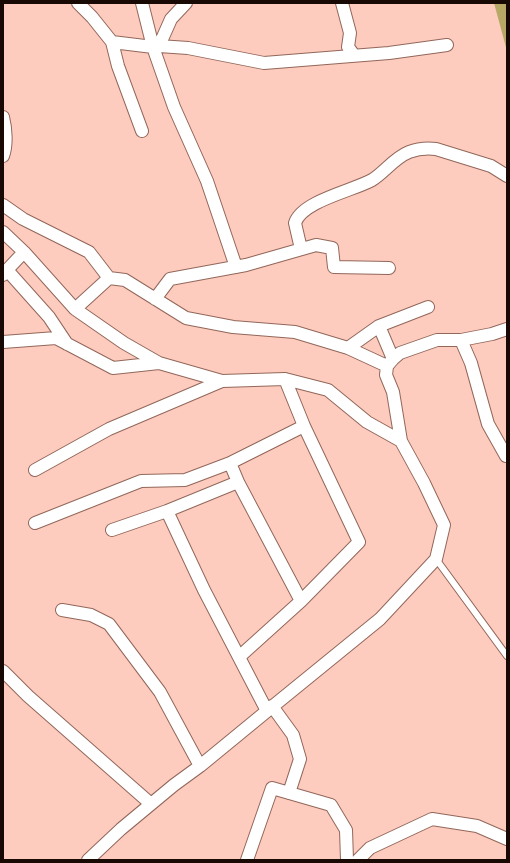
<!DOCTYPE html>
<style>
body{margin:0}
#map{position:relative;width:510px;height:863px;overflow:hidden;background:#fdccbe;font-family:"Golos Text",sans-serif}
canvas{display:block}
.frame{position:absolute;inset:0;border:4px solid #180905;pointer-events:none}
</style>
<div id="map">
<canvas width="510" height="863"></canvas>
<div class="frame"></div>
</div>
<script>
const c = document.querySelector('canvas').getContext('2d');
c.lineJoin = 'round';
function fill(path, color) {
  c.fillStyle = color;
  c.fill(path, 'evenodd');
}
function trace(path, color, width, dash) {
  c.strokeStyle = color;
  c.lineWidth = width;
  c.lineCap = dash ? 'butt' : 'round';
  c.setLineDash(dash || []);
  c.stroke(path);
}
fill(new Path2D(`
 M494,3h13v48z`), '#b7a865');
const lane = new Path2D(`
 M436,559l71,97`);
const street = new Path2D(`
 M78,3l14,14 20,25 6,24 24,65
 M142,3l11,44 21,60 33,74 29,86
 M342,3l8,30 -2,14 6,8
 M112,42l41,5 6,-1 12,-27 15,-16
 M159,46l29,2 76,15 125,-10 58,-8
 M3,117c3,12 4,28 0,39
 M3,205l20,14 66,33 20,26
 M3,232l21,20 51,57
 M301,249l-6,-26c7,-22 57,-32 77,-43 13,-8 22,-22 37,-28 8,-3 19,-4 27,-3l55,17 16,10
 M7,270l17,-18
 M3,275l4,-5 42,47 18,27
 M155,299l15,-20 76,-14 70,-20 16,3 2,19 55,1
 M379,326l14,33
 M461,340l10,23 17,61 18,32
 M3,342l53,-4 57,30 46,-5 63,18 63,-2 19,47 -74,37 8,19 -71,29 37,79 63,121 -67,55 -26,19 -53,44 -33,31
 M348,348l31,-22 49,-19
 M159,363l-35,-20 -49,-34 34,-31 16,2 61,38 47,9 62,5 53,16 39,18
 M401,441l-8,-49 -7,-17 1,-9 6,-7 7,-6 37,-13h24l31,-6 15,-5
 M35,470l74,-41 113,-48
 M238,482l63,119
 M35,523l106,-42 44,-1 45,-17
 M112,530l55,-19
 M62,610l29,5 18,9 51,68 40,74
 M239,657l62,-56 58,-59 -55,-116
 M3,671l25,25 123,108
 M272,706l21,29 7,24 -11,34
 M267,711l113,-92 56,-60 8,-34 -20,-42 -23,-42 -34,-19 -39,-32 -43,-11
 M247,860l25,-72 59,17 15,25 1,30
 M358,860l12,-12 62,-29 45,7 30,13`);
trace(lane, '#92675a', 8);
trace(street, '#92675a', 14);
trace(lane, '#fff', 6);
trace(street, '#fff', 12);
</script>
